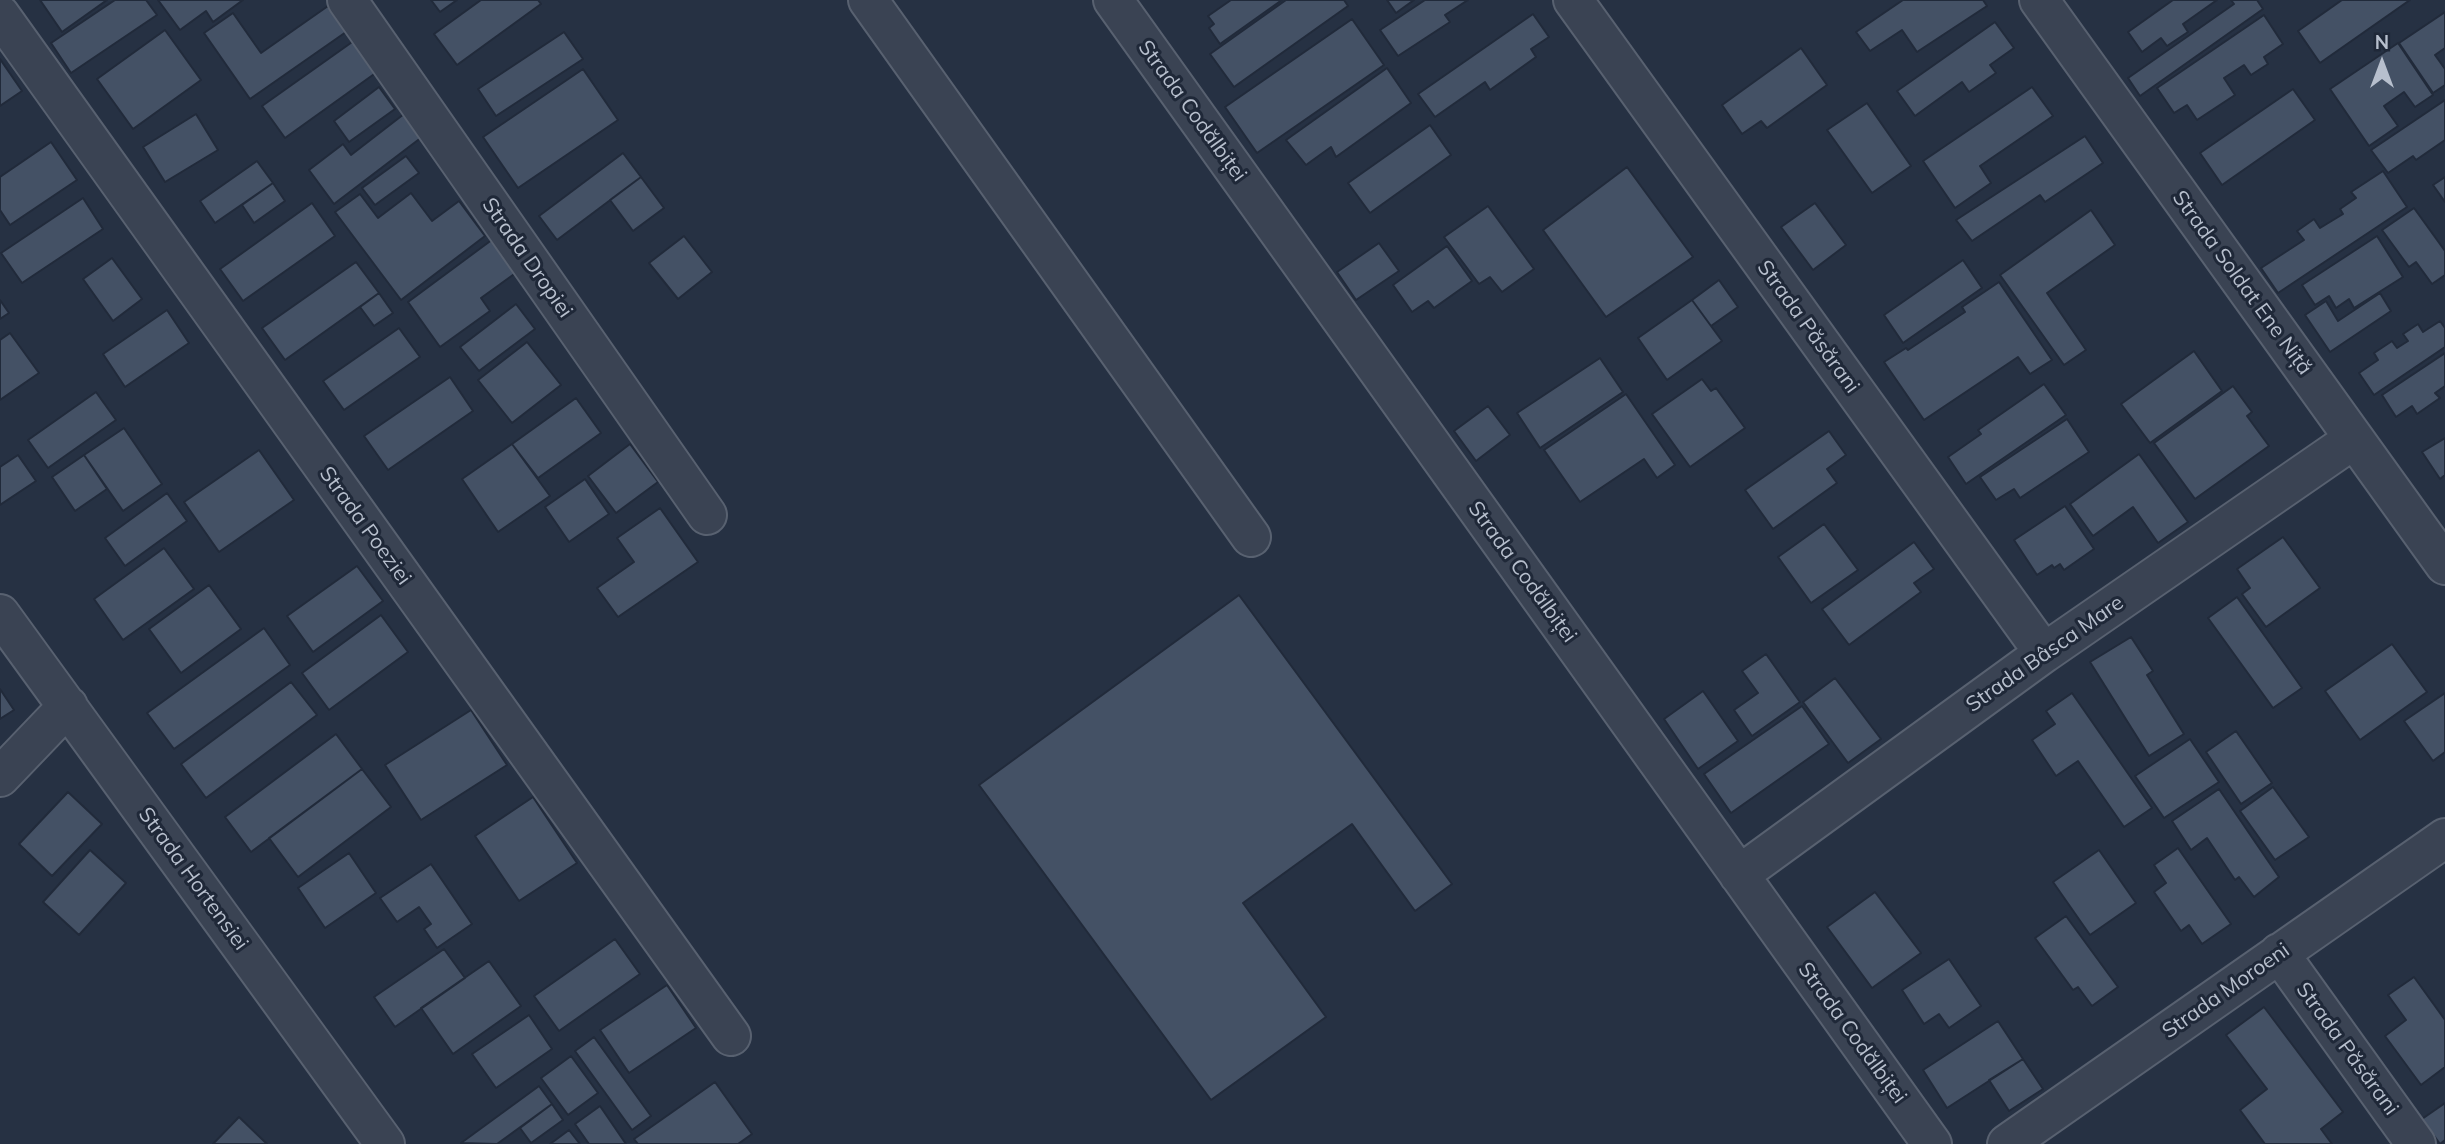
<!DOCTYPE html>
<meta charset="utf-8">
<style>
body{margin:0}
#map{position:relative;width:2445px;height:1144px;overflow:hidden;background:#263143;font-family:Mulish,sans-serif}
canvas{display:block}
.north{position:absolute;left:2347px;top:28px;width:70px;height:70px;-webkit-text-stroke:5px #1f2838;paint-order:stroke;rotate:0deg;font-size:19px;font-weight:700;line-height:28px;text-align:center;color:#b7bfcd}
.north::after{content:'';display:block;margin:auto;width:24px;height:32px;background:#b7bfcd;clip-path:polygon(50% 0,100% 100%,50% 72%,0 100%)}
</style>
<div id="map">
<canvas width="2445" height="1144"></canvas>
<div class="north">N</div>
</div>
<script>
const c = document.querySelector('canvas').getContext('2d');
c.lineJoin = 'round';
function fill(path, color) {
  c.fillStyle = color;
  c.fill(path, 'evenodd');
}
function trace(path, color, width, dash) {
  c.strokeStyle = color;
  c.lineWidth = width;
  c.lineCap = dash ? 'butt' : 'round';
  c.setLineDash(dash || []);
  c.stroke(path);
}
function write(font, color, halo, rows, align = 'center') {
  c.font = font + ' Mulish,sans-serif';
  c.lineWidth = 6;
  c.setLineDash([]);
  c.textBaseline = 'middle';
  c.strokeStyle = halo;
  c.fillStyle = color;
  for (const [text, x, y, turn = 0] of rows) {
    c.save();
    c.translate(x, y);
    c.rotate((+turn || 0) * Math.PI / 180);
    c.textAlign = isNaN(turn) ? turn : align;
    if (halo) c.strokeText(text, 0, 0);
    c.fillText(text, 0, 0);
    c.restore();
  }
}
const building = new Path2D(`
 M40,0h67l-45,32z
 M115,0h31l11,15 -86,58 -20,-30z
 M158,0h85l-30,22 -7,-11 -26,19z
 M431,0h26l-17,12z
 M481,0h57l3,4 -84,61 -23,-31z
 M1231,0h51l-62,44 -11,-16 5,-4 -6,-8z
 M1286,0h58l4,6 -114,81 -24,-33z
 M1387,0h27l-18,13z
 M1425,0h43l-23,15 5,7 -52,34 -18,-26z
 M1903,0h80l4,6 -70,46 -15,-22 -32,21 -14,-19z
 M2173,0h44l-34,24 5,8 -21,14 -6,-8 -19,14 -14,-20z
 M2231,0h26l6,9 -123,87 -12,-18 106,-74z
 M2342,0h68l-90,63 -22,-32z
 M328,6l18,26 -96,67 -46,-66 29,-20 28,40z
 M2445,12v36l-10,7 10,14v16l-12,8 -34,-50z
 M1533,14l16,23 -18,12 5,8 -46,33 -5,-8 -50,35 -17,-23z
 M2264,15l19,29 -19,13 4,7 -17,11 -7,-10 -20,13 11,17 -38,25 -10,-15 -13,8 -17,-25z
 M1352,19l32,46 -127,88 -32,-46z
 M1995,22l19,26 -24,17 6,8 -27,19 -7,-10 -47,34 -18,-25z
 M165,30l36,50 -68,49 -36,-50z
 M564,32l19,27 -87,57 -18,-27z
 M355,40l22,32 -92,66 -23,-32z
 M2398,43l35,52 -18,12 -11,-15 -20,14 14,20 -29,20 -39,-57z
 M1801,48l26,37 -60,43 -6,-7 -19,13 -20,-29z
 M0,59l22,32 -22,15z
 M1387,68l24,35 -75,54 -5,-10 -25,18 -20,-25z
 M583,69l35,51 -100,68 -35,-51z
 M379,87l16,22 -46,33 -15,-21z
 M2032,87l21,29 -73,50 11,17 -36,25 -32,-47z
 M2293,89l22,31 -93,65 -22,-32z
 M2445,100v40l-29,20 -3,-4 -25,17 -17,-23z
 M1867,103l44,63 -39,27 -45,-63z
 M196,114l22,36 -53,32 -22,-35z
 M404,114l18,23 -88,67 -25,-34 34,-26 8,11z
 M1430,125l21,30 -81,58 -22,-30z
 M2085,136l18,27 -58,39 -5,-7 -68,46 -16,-21z
 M51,142l26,38 -67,45 -10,-15v-33z
 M623,153l18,24 -84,63 -18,-24z
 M406,156l13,17 -44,32 -13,-17z
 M257,161l16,22 -58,40 -15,-22z
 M1627,167l66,90 -87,60 -63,-87z
 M2383,171l24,36 -129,86 -17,-25 43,-28 -7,-9 17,-12 6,9 23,-14 -3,-5 16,-11 -5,-6z
 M641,177l23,31 -31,23 -23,-31z
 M2445,177v25l-12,-17z
 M273,183l12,18 -31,22 -12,-18z
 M411,193l21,28 27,-20 26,35 -84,64 -66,-88 25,-18 18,24z
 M83,198l20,31 -81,54 -21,-30z
 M312,203l23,33 -92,65 -23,-32z
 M1815,203l31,42 -33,25 -32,-43z
 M1488,206l46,63 -32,23 -12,-15 -11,7 -35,-47z
 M2414,208l31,43v24l-13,9 -16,-22 -7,5 -27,-37z
 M2091,210l24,35 -68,48 39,57 -22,15 -64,-90z
 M684,236l28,36 -34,27 -29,-36z
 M2377,236l26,41 -49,31 -5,-9 -13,9 -7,-12 -14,9 -13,-20z
 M493,239l24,33 -36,26 9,13 -50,36 -32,-45z
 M1379,243l20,28 -43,29 -19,-28z
 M1447,246l25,35 -38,27 -6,-7 -16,11 -19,-27z
 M112,258l30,41 -29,22 -30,-42z
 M1963,260l19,28 -79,55 -19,-28z
 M356,262l23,31 -94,67 -23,-32z
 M1719,280l19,27 -27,19 -19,-26z
 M1999,282l53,78 -22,14 -12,-17 -94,63 -40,-58 22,-14 2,2 57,-38 -3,-5z
 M379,293l14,20 -19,13 -14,-19z
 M2380,293l11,18 -61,41 -25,-37 21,-14 12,20z
 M0,300l9,13 -9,6z
 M1692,300l30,41 -55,39 -29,-42z
 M516,304l19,25 -56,42 -19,-24z
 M167,310l22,33 -64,44 -22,-33z
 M2440,321l5,7v19l-71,48 -15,-22 19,-13 -4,-7 18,-12 5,7 11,-7 -5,-7 15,-10 5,8z
 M399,328l21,29 -76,53 -21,-29z
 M10,333l29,40 -39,27v-60z
 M527,342l34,43 -49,38 -34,-43z
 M2194,351l28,40 -72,52 -29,-39z
 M2445,353v33l-10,7 5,5 -23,16 -5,-8 -16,11 -14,-22z
 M1600,358l23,34 -83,56 -23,-35z
 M450,377l23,34 -85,59 -24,-34z
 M1702,379l9,12 5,-3 29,40 -55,39 -38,-53z
 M2044,384l22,31 -100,69 -18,-27 33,-23 -3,-4z
 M2233,386l19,26 -5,4 22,30 -74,53 -41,-56z
 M96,392l20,28 -68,48 -20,-28z
 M1626,394l49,71 -18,13 -13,-19 -64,43 -36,-52z
 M576,398l25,35 -63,45 -26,-34z
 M1488,406l22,29 -34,26 -22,-30z
 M2067,419l22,33 -69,46 -6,-9 -18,11 -16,-23z
 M124,428l38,56 -39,27 -39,-56z
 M1829,431l17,24 -19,14 10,14 -64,46 -28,-39z
 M2445,438v37l-5,4 -18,-27z
 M512,444l38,52 -52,36 -36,-53z
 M630,444l28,38 -42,31 -28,-37z
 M259,450l35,50 -75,52 -35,-50z
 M2139,454l49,68 -30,21 -25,-36 -40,29 -23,-32z
 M18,455l18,26 -36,24v-38z
 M84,455l23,34 -32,22 -23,-34z
 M585,479l24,35 -40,28 -24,-35z
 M167,493l20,28 -62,45 -20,-28z
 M2065,506l29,43 -30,21 -4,-6 -6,4 -2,-3 -15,10 -23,-35z
 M660,508l38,54 -80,55 -21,-29 37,-26 -17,-24z
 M1824,524l34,46 -47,33 -33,-46z
 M2283,537l37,51 -54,39 -24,-33 8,-6 -13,-19z
 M1914,542l20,27 -20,14 7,9 -72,53 -27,-36z
 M164,548l30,41 -71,51 -29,-41z
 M357,566l26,35 -70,51 -26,-36z
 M209,585l32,44 -60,44 -32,-44z
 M1239,595l213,289 -37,27 -63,-87 -109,79 83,114 -115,83 -232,-315z
 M2237,597l65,91 -29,20 -65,-90z
 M381,615l27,37 -79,58 -27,-37z
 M264,628l26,37 -116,84 -27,-36z
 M2131,637l22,34 -6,4 37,59 -35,22 -59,-94z
 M2392,644l35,48 -67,48 -35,-49z
 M1766,654l34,48 -48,34 -18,-26 24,-17 -16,-22z
 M1835,678l46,61 -33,24 -45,-61z
 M291,682l26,33 -111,83 -25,-34z
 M0,689l14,21 -14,9z
 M1703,691l35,50 -40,28 -34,-50z
 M2072,693l80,115 -28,19 -46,-66 -22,15 -24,-36 23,-16 -9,-13z
 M2445,693v59l-12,9 -29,-40z
 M1802,706l27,38 -98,69 -27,-39z
 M471,710l36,55 -86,55 -36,-55z
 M2236,731l36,52 -31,21 -35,-52z
 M336,734l26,35 -111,83 -26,-35z
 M2190,739l29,43 -55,36 -29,-42z
 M362,769l29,38 -93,70 -29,-39z
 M2273,787l36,50 -34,23 -35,-49z
 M2219,789l60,88 -25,20 -15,-20 -4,3 -28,-42 -16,12 -19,-29z
 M68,792l34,32 -50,52 -33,-32z
 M533,797l44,66 -58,38 -44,-65z
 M2178,848l53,76 -29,20 -13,-19 -8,6 -27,-39 12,-9 -12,-18z
 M90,850l36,33 -47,52 -36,-33z
 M2099,850l37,53 -46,32 -37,-53z
 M349,853l27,40 -51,35 -27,-40z
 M431,864l41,60 -35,24 -13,-19 7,-5 -12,-17 -22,15 -17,-24z
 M1875,892l46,61 -49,35 -45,-61z
 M2066,916l52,71 -26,19 -14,-19 -5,3 -38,-52z
 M615,939l25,35 -81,57 -25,-35z
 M444,949l21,29 -70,49 -21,-30z
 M1949,959l32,47 -32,22 -10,-14 -15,10 -22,-34z
 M489,961l32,45 -68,48 -32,-46z
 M2414,977l31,43v47l-24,18 -36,-49 21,-16 -18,-25z
 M667,985l29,43 -67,45 -29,-43z
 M2264,1007l79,105 -22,17 11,15h-67l-25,-34 27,-21 -41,-54z
 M529,1015l23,34 -56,39 -24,-34z
 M1998,1021l25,38 -76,49 -24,-38z
 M594,1037l57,79 -19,14 -57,-79z
 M571,1056l27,37 -30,22 -27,-37z
 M2023,1059l20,30 -34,22 -20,-31z
 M715,1082l37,52 -14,10h-100l-4,-5z
 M539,1086l13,18 -55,40 -36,-1z
 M2445,1103v37l-5,4 -18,-25z
 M552,1104l11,16 -32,23 -11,-15z
 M600,1106l26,38h-37l-14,-20z
 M239,1117l28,27h-54z
 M569,1130l11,14h-30z`);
fill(building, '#445165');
trace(building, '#212a3a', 2);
const minor = new Path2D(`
 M347,0l360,515
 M868,0l383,537
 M1113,0l819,1144
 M1573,0l471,653
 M2039,0l406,565
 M0,15l731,1021
 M0,614l385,530
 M0,777l68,-71
 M1739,875l305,-222 310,-214
 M2279,953l137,191
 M2007,1144l438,-306`);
trace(minor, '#586170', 42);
trace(minor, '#3a4353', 38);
write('21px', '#b7bfcd', '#1f2838', [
 ["Strada Codălbiței",1192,111,54],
 ["Strada Dropiei",527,258,55],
 ["Strada Soldat Ene Niță",2242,283,54],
 ["Strada Păsărani",1808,327,54],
 ["Strada Poeziei",365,526,54],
 ["Strada Codălbiței",1522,572,54],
 ["Strada Bâsca Mare",2045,654,-35],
 ["Strada Hortensiei",193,879,54],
 ["Strada Moroeni",2226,991,-35],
 ["Strada Codălbiței",1852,1033,54],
 ["Strada Păsărani",2347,1049,54]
]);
</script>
